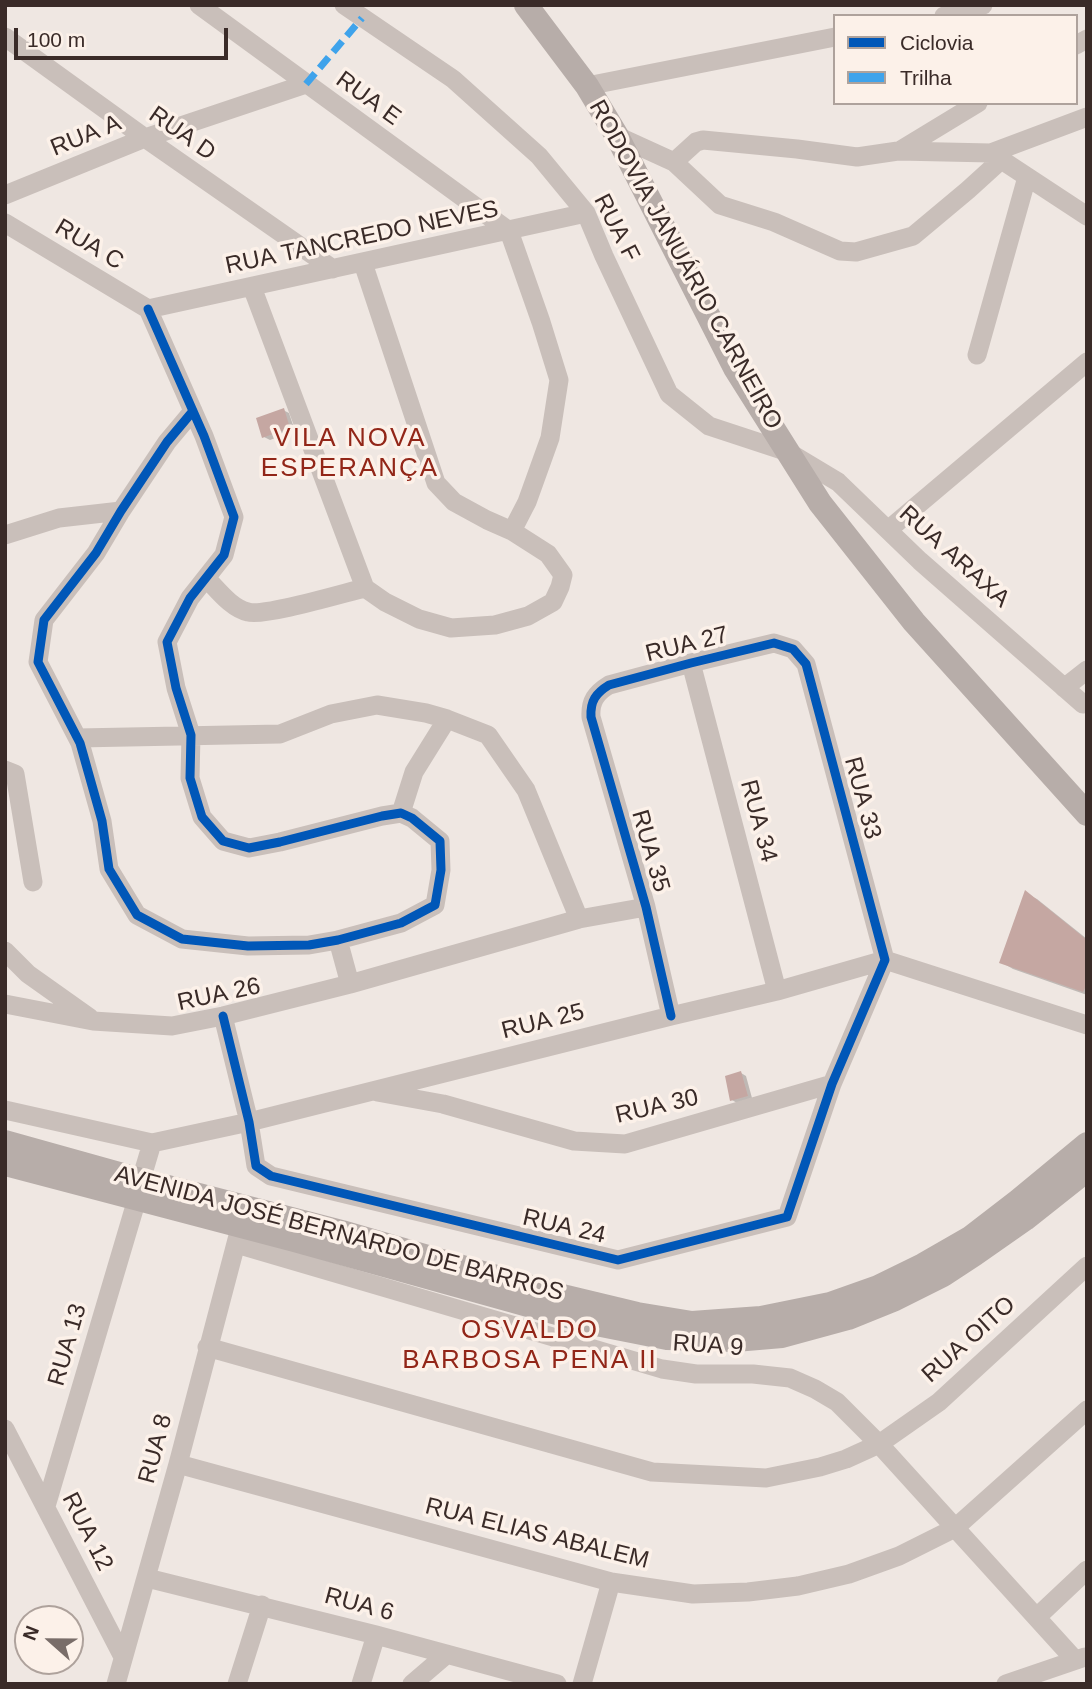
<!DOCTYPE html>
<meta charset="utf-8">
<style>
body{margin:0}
#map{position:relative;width:1092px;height:1689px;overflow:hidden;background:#efe7e2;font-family:Helvetica,sans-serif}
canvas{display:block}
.frame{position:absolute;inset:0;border:7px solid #3a2b28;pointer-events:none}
.legend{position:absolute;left:833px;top:14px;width:245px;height:91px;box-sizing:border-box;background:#fcf1e9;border:2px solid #aea29c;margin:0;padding:9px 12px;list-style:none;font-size:21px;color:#3a2b28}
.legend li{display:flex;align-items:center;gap:14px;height:35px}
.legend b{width:35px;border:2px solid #aea29c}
.north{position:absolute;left:14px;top:1605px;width:70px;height:70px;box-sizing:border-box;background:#fcf1e9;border:2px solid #aea29c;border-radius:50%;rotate:291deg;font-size:19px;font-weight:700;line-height:28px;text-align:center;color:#3a2b28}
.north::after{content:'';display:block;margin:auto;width:24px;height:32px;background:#796d69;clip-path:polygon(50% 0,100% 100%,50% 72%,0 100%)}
.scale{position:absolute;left:14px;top:28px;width:214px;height:32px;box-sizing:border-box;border:4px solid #3a2b28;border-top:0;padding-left:9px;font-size:21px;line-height:24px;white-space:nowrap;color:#3a2b28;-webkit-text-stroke:5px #fcf1e9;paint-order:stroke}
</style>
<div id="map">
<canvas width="1092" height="1689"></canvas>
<div class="frame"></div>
<ul class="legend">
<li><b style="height:9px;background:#0057b8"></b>Ciclovia</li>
<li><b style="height:9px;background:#3fa3eb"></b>Trilha</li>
</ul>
<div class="north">N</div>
<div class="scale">100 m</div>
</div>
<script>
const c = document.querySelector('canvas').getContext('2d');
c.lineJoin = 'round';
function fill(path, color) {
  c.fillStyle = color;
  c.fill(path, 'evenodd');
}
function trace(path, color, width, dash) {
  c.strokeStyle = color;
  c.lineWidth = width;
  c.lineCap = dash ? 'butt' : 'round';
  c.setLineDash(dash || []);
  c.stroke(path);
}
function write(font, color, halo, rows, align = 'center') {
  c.font = font + ' Helvetica,sans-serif';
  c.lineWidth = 7;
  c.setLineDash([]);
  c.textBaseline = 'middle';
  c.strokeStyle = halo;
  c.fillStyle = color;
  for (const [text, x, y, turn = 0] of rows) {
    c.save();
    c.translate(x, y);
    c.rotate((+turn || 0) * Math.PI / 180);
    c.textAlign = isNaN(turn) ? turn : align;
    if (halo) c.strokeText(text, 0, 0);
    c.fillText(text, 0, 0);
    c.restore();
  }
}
fill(new Path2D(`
 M283,410l6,3 6,18 -25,9 -6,-3z
 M1025,893l12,6 50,40v56l-74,-26 -12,-7z
 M741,1073l5,3 6,22 -15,5 -5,-3z`), '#0003');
fill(new Path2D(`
 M284,408l6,20 -28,10 -6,-20z
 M1025,890l62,50v44l-4,8 -84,-29z
 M741,1071l7,25 -18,5 -5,-25z`), '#c5a7a2');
trace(new Path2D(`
 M199,5l310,226 32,91 18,58 -9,58 -23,64 -15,29
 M344,5l109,74 86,77 47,57 18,43 65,138 40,32 79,26 50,30 82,79 163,143
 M944,16l39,-11
 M5,37l140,101 188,131
 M1076,45l11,-6
 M587,86l248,-49
 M617,136l57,26 46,43 54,17 66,29 16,1 57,-16 55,-46 33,-30
 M899,151l79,-48
 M991,153l96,-36
 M674,162l22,-20 7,-2 94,9 60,8 41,-6 93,2 96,63
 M5,195l140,-57 161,-54
 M5,223l143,86
 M252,287l113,301 20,14 34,17 32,9 44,-3 33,-9 25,-14 7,-15 3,-12 -15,-21 -36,-23 -25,-11 -33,-18 -18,-19 -73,-220
 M148,309l56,127 30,81 -10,38 -34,43 -23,44 9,46 15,47 -1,43 12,39 21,24 26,7 31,-6 102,-26 19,-3 11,5 28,23 1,29 -6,35 -34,18 -63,17 -29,5 -61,1 -66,-7 -45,-24 -28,-46 -7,-48 -22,-78 -42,-81 6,-42 52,-67 25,-42 46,-69 26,-31
 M148,309l438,-96
 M977,355l50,-178
 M888,530l199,-168
 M5,535l54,-17 62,-7
 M206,578c12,12 25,30 42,34 16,5 96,-19 117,-24
 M691,663l86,328
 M1064,688l23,-18
 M78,738l202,-4 51,-20 46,-9 49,8 21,6 41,16 38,55 53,129
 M5,770l10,4 18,108
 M401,813l13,-41 33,-53
 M338,940l12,44
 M5,951l23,23 62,44
 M5,1004l88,17 79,5 51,-10 127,-32 229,-65 67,-12
 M223,1016l26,106 7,44 15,10 347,84 169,-43 45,-133 53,-124 -79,-296 -13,-15 -19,-6 -83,20 -82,22c-13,8 -19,16 -18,32l55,190 25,109
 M377,1092l66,12 131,37 51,3 207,-60
 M5,1110l147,33 97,-21 422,-106 106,-25 108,-31 202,65
 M141,1180l11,-37
 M236,1244l426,125 34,5h57l37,4 25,11 22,13 42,42 196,216
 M207,1347l445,125 114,6 54,-11 26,-8 33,-15 60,-42 148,-136
 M5,1429l118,228
 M178,1464l433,118 82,12 55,-2 50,-6 51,-12 50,-18 56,-28 132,-118
 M46,1506l91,-307
 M147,1578l229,57 181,49
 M1037,1617l50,-47
 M116,1684l62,-220 61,-232
 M237,1684l25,-79
 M361,1684l15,-49
 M412,1684l35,-30
 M582,1684l29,-102
 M1006,1684l79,-27`), '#c9bfba', 19);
trace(new Path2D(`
 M526,5l61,81 30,50 118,232 85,135 94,119 173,192
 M5,1142l136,38 201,52 220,64 75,18 55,9 69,-5 69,-14 48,-17 45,-22 47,-27 48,-37 69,-57
 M5,1164l289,76 302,84 71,14 68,2 47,-4 66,-18 47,-19 48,-24 32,-21 50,-35 62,-49`), '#b7ada9', 24);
trace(new Path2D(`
 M306,84l56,-66`), '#3fa3eb', 7, [14, 7]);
trace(new Path2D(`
 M148,309l56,127 30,81 -10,38 -34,43 -23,44 9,46 15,47 -1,43 12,39 21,24 26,7 31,-6 102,-26 19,-3 11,5 28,23 1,29 -6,35 -34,18 -63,17 -29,5 -61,1 -66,-7 -45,-24 -28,-46 -7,-48 -22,-78 -42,-81 6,-42 52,-67 25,-42 46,-69 26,-31
 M223,1016l26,106 7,44 15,10 347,84 169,-43 45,-133 53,-124 -79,-296 -13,-15 -19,-6 -83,20 -82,22c-13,8 -19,16 -18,32l55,190 25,109`), '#0057b8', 9);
write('24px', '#3a2b28', '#fcf1e9', [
 ["RUA E",368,99,36],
 ["RUA D",182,134,35],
 ["RUA A",86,136,-22],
 ["RUA F",616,228,63],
 ["RUA TANCREDO NEVES",362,238,-12],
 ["RUA C",89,245,31],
 ["RODOVIA JANUÁRIO CARNEIRO",685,265,61],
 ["RUA ARAXA",954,557,42],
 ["RUA 27",687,645,-14],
 ["RUA 33",862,798,75],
 ["RUA 34",758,821,75],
 ["RUA 35",650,851,74],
 ["RUA 26",219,995,-12],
 ["RUA 25",543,1022,-14],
 ["RUA 30",657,1107,-13],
 ["RUA 24",564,1227,13],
 ["AVENIDA JOSÉ BERNARDO DE BARROS",339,1234,15],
 ["RUA OITO",969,1340,-42],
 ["RUA 13",68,1345,-74],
 ["RUA 9",708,1346,4],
 ["RUA 8",156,1449,-75],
 ["RUA 12",87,1532,63],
 ["RUA ELIAS ABALEM",537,1534,14],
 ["RUA 6",359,1605,15]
]);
c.letterSpacing = '2px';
write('26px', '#922618', '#fcf1e9', [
 ["VILA NOVA",350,439],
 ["ESPERANÇA",350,469],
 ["OSVALDO",530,1331],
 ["BARBOSA PENA II",530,1361]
]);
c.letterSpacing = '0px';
</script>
